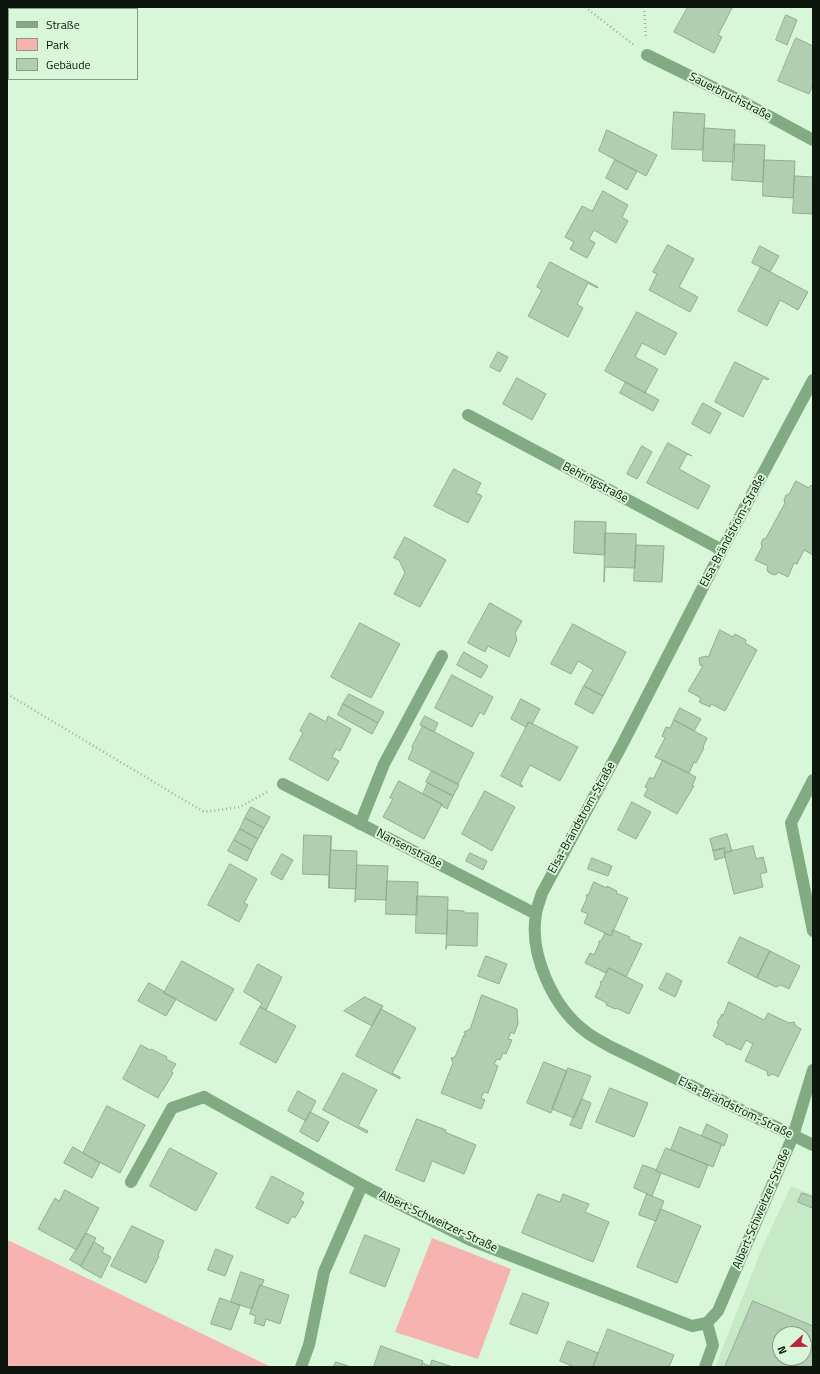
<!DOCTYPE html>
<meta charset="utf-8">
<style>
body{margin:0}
#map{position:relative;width:820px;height:1374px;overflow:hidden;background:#d8f6d8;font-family:"Titillium Web",sans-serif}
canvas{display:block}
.frame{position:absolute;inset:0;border:8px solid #0c160d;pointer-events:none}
.legend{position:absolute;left:8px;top:8px;width:130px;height:72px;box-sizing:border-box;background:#d8f6d8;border:1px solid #869c87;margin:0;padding:5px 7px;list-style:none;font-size:12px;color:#0c160d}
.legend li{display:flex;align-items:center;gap:8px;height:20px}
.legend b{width:20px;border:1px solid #869c87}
.north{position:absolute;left:772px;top:1326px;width:40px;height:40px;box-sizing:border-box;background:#d8f6d8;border:1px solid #869c87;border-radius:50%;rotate:248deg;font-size:11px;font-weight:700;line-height:16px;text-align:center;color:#0c160d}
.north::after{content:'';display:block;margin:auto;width:14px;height:18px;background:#b72632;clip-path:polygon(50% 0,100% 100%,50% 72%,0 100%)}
</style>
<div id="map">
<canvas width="820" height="1374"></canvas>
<div class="frame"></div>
<ul class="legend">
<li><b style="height:5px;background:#82aa83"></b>Straße</li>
<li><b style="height:11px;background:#f7b3af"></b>Park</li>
<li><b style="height:11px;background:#b2ceb2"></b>Gebäude</li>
</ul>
<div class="north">N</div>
</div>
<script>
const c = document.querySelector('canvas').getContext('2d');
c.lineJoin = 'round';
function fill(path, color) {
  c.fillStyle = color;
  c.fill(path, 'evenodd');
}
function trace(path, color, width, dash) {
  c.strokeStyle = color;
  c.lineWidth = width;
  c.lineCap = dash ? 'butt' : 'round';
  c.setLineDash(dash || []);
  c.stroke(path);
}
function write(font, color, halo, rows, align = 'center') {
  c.font = font + ' "Titillium Web",sans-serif';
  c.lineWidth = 4;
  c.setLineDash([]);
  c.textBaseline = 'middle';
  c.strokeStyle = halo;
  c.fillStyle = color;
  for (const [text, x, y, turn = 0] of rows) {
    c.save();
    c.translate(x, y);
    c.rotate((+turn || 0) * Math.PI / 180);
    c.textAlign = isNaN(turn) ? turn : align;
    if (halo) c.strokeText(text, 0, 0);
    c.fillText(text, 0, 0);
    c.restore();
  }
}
fill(new Path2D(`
 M791,1186l22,9v172h-98l47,-119zM780,1334h24v24h-24z`), '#c6e9c6');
fill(new Path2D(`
 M432,1238l79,31 -33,90 -83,-27z
 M7,1240l5,2 259,125h-264z`), '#f7b3af');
const building = new Path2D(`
 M688,7h42l2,1 -14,27 4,2 -8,16 -40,-21z
 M786,15l11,5 -10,25 -11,-5z
 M796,38l17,8v38l-4,10 -31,-13z
 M674,112l31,2 -2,36 -31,-1z
 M704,128l31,2 -1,32 -31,-1z
 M607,130l50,25 -11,21 -47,-25z
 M734,144l31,1 -2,37 -31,-2z
 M615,160l22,11 -10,19 -21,-12z
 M764,160l31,1 -2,37 -30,-2z
 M795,176l18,1v37l-20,-1z
 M603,191l25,14 -6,12 6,4 -12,22 -22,-13 -5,9 6,4 -8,15 -17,-9 4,-7 -9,-5 17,-31 10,5z
 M668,245l26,14 -15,28 19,10 -8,15 -41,-22 8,-16 -4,-2z
 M760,246l19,10 -9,16 -18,-9z
 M550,262l48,25 -1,1 -9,-5 -11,21 6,4 -15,29 -40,-21 14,-26 -5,-3z
 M761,267l47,25 -10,18 -18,-10 -13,26 -29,-15z
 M637,312l40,21 -12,22 -23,-12 -7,14 23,12 -13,24 -40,-22z
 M498,352l10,5 -8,15 -10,-5z
 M735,362l34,17 -1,1 -5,-2 -20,39 -28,-15z
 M517,378l29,16 -14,26 -29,-16z
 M626,382l33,18 -6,11 -33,-18z
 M703,403l18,10 -11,21 -18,-10z
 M668,443l24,13 -5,-2 -8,15 31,17 -12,23 -51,-26z
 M642,446l10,6 -15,27 -10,-5z
 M454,469l27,14 -5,10 6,3 -14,27 -34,-17z
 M796,481l13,7 1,-2 3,-1v70l-9,-5 -7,14 -3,-1 -6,14 -10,-5 -1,2 -3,1 -6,-3 -1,-3 1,-3 -13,-6 7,-13 -1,-4 2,-4 3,-1 19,-35 -1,-3 2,-5 3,-1z
 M575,521l31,1 -1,33 -31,-2z
 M605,533l31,1v11l-1,23 -30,-1 -1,15z
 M405,537l41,23 -26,47 -26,-13 11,-21 -6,-13 -5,-2z
 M636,545l28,1 -2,36 -28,-1z
 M490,603l32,18 -7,12 2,7 -8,17 -21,-11 -3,6 -17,-9z
 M360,623l40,21 -29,54 -40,-21z
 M573,624l53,28 -23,44 -19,-10 9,-16 -15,-9 -7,13 -20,-10z
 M720,630l13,7 2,-3 11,6 -1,3 12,7 -32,61 -14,-7 -1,3 -11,-5 2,-4 -13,-7 15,-25 -3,-1 -1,-7 7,-2 2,1z
 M464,652l24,14 -7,12 -24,-13z
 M452,675l41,22 -9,18 -4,-3 -8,15 -37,-19z
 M584,686l19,10 -10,18 -18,-10z
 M349,694l35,18 -6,11 -35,-19z
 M521,699l19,10 -8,15 -3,-2 -3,5 -15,-8z
 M343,704l35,19 -6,11 -34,-19z
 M680,708l21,11 -7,12 -20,-11z
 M310,713l16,9 2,-6 23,13 -11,22 -4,-2 -4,8 7,4 -11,20 -39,-22 14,-26 -3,-2z
 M425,716l13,7 -4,9 -14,-7z
 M674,720l33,18 -4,9 1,1 -8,15 -2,-1 -5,11 -34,-16 10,-19 -3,-2 4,-9 4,1z
 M529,722l49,25 -18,34 -30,-16 -10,19 3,2 -1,1 -21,-11z
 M423,726l51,27 -16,31 -50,-25 5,-11 -1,-1z
 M663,760l33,17 -4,9h2l-17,28 -33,-18 4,-8 -3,-1 5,-10 3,2z
 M432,771l27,14 -6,11 -27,-14z
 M399,781l43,23 -18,35 -41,-22 10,-18 -3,-1z
 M428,783l25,13 -6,13 -5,-3v-2l-19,-10z
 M485,791l30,16 -23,44 -30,-17z
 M632,802l19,10 -15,27 -18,-9z
 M251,807l19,10 -6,11 -19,-10z
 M245,818l19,10 -6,11 -18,-10z
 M240,829l18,10 -6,11 -18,-10z
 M727,834l5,17 -7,2 -1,-5 -11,3 -3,-12z
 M304,835l27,1 -2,52v-13l-26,-1z
 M331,836v14l26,1 -1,38 -27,-1z
 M234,840l18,10 -5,11 -19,-10z
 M753,846l3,13 7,-2 4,15 -7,2 3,13 -29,7 -10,-41z
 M724,848l1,9 -10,3 -2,-9z
 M470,853l17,8 -4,9 -17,-9z
 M282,854l11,6 -11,20 -11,-6z
 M592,858l20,8 -4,10 -20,-7z
 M230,864l27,15 -13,24 4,2 -9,17 -31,-17z
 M357,865l31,1 -2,34 -29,-1 -2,3z
 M387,881l31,1 -1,33 -31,-1z
 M594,882l13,6v-2l10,5 -1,2 12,5 -17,38 -27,-13 4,-9 -7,-3 6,-13 -1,-3h2z
 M417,896l31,1 -1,37 -31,-1z
 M448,910l16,1v2h14l-1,33 -30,-1 -1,4z
 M613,930l17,7 -1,2 13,5 -16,33 -17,-9 -3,5 -21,-10 5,-10 4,2 5,-11v-3h2l4,-8 6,3z
 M740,937l30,14 -13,27 -29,-15z
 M770,951l30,15 -11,23 -8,-4 -5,2 -19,-9z
 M486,956l21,8 -8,20 -21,-8z
 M182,961l52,28 -18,32 -52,-28z
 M258,964l24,13 -16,33 -6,-3 2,-4 -18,-11z
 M609,968l34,17 -14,29 -13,-6 -1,1 -9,-4 1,-2 -12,-6 6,-13 -1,-2 2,-1z
 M667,973l15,8 -7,16 -16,-8z
 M149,983l16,9 -1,1 12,6 -10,17 -28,-15z
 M482,995l35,14 1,15 -4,10 -3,-2 -3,7 4,1 -6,14 -3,-1 -3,7 -3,-1 -3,5 4,2 -10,27 -4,-1 -3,6 4,2 -4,9 -40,-16 12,-30 -2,-5 4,-1 9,-22 2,1 -2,-4 6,-3z
 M365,997l18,9 -11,20 -28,-15z
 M729,1002l35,18 4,-7 21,10 5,-1 2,4 5,3 -23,48 -5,-3 -5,2 -1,-5 -22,-10 8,-17 -7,-4 -5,10 -13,-6 -2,1v-2l-13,-7 6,-12 -2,-1 5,-9 1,1z
 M260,1007l36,19 -20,37 -36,-19z
 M381,1009l35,19 -24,45 8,4v2l-44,-23z
 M141,1045l9,5 1,-1 16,8 -1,2 10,5 -5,8 2,1 -10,17h-1l-4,8 -35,-19z
 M544,1062l23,9 -16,42 -24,-10z
 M568,1068l23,8 -17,42 -22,-9z
 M343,1073l34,17 -19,36 10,5 -1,2 -44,-23z
 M610,1088l38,15 -14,34 -38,-15z
 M298,1091l18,10 -10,20 -18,-10z
 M582,1099l9,4 -10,26 -11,-4z
 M107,1106l38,19 -25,48 -37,-20z
 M310,1112l19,10 -11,20 -18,-10z
 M417,1119l29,11 -1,2 31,13 -12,29 -32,-13 -8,21 -28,-12z
 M707,1124l21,11 -4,11 -22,-10z
 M680,1127l42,17 -9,23 -42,-17z
 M73,1147l27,16 -8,15 -28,-15z
 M170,1148l47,25 -21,38 -46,-25z
 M666,1148l42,17 -9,23 -43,-17z
 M643,1165l14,5 -1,1 5,2 -9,23 -18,-8z
 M272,1176l32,17 -4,7 4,2 -9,16 -3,-2 -4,8 -32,-16z
 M65,1190l34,18 -22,42 -39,-21 17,-31 4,3z
 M802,1193l11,4 -1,11 -14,-6z
 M538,1194l22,8 3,-8 26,10 -4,8 24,10 -16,40 -71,-29z
 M647,1194l17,7 -8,20 -17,-6z
 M661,1209l40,17 -24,57 -40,-16z
 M132,1226l32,15 -6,14 1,1 -13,27 -35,-17z
 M86,1233l10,5 -15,28 -11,-6z
 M365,1235l35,14 -15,38 -35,-14z
 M94,1242l10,6 -2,4 9,5 -10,21 -20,-11z
 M216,1249l17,7 -8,20 -17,-6z
 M241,1272l23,8 -2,5h-2l-8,24 -21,-7z
 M260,1285l29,10 -9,29 -14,-5 -2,7 -10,-3 2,-7 -6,-2z
 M523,1293l26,10 -12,31 -27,-10z
 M220,1298l20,7 -9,25 -20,-6z
 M753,1301l60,25v41h-88zM780,1334h24v24h-24z
 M608,1329l66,26 -5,12h-76z
 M568,1341l30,12 -5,14h-19l-14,-6z
 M381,1346l42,15 -2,6h-47z
 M432,1360l21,7h-32l1,-4 8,3z
 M336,1362l15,5h-17z`);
fill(building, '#b2ceb2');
trace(building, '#91ac91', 1);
trace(new Path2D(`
 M585,7l49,38
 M644,7l2,32
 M7,694l197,118 36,-5 29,-16`), '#9ab29a', 2.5, [1, 3]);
trace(new Path2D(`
 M360,824l24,-60 58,-108
 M131,1182l41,-74 32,-11
 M301,1367l8,-22 15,-73 38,-87`), '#82aa83', 12);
trace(new Path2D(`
 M647,55l96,47 70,38
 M813,380l-91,170 -100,195 -80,148c-2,7 -5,14 -6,21 -7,40 17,93 49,117 7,6 16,10 24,15l204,99
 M468,415l254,135
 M813,780l-22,43 22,108
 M283,784l253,130
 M204,1097l158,88 108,55 222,86 15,-3 11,-12 75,-175 20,-66
 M705,1367l8,-22 -6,-22`), '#82aa83', 12);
write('12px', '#0c160d', '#d8f6d8', [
 ["Sauerbruchstraße",730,97,27],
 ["Behringstraße",595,483,28],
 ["Elsa-Brändström-Straße",733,531,-62],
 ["Elsa-Brändström-Straße",582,818,-61],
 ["Nansenstraße",409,849,27],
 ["Elsa-Brändström-Straße",735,1108,26],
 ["Albert-Schweitzer-Straße",762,1209,-67],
 ["Albert-Schweitzer-Straße",438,1222,25]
]);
</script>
